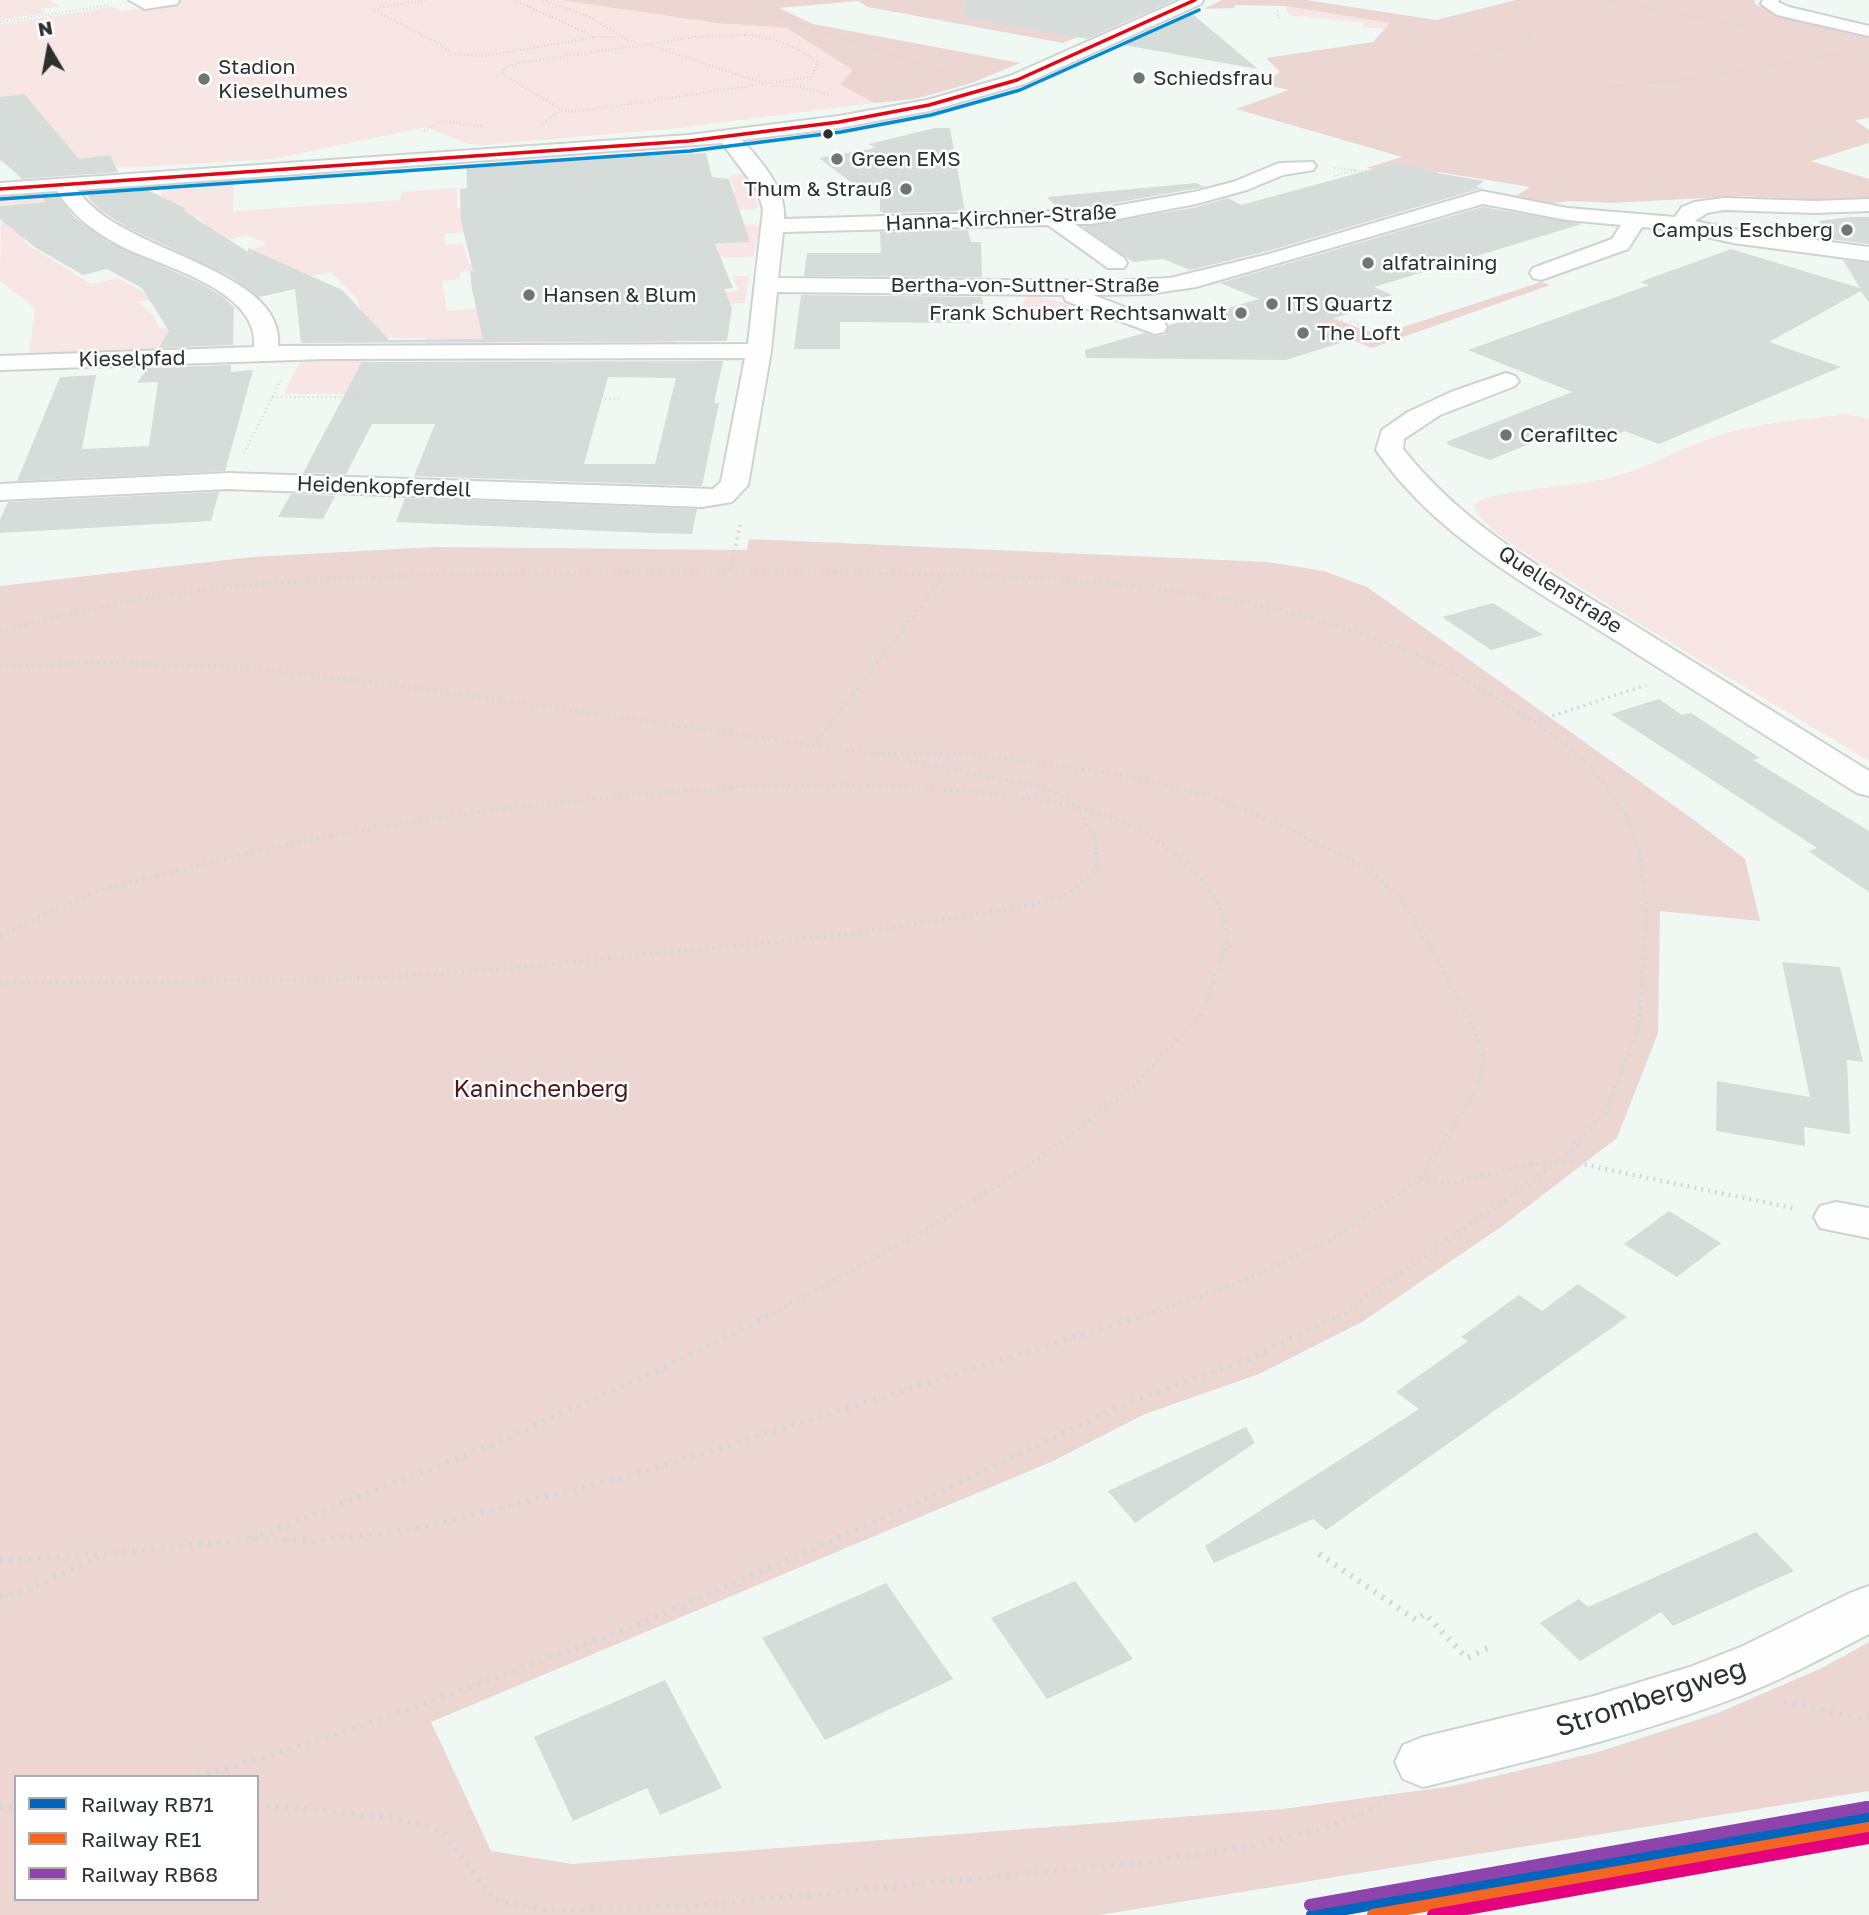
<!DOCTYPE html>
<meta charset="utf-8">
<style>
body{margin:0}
#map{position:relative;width:1869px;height:1915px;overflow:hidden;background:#f0f8f4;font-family:"Golos Text",sans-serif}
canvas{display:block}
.legend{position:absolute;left:14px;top:1775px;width:245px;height:126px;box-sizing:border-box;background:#fff;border:2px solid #aaadab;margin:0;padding:9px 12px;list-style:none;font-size:21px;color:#2b312e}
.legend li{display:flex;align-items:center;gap:14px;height:35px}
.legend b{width:35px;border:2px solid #aaadab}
.north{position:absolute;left:14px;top:14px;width:70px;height:70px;-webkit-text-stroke:5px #fff;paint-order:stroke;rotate:350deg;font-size:19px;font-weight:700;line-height:28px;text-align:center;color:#2b312e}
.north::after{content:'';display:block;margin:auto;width:24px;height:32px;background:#2b312e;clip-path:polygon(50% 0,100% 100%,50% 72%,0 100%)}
</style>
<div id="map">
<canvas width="1869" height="1915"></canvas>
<ul class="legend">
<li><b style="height:9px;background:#0065bd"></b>Railway RB71</li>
<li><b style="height:9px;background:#f26522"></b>Railway RE1</li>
<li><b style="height:9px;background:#8e44ad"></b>Railway RB68</li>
</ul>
<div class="north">N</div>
</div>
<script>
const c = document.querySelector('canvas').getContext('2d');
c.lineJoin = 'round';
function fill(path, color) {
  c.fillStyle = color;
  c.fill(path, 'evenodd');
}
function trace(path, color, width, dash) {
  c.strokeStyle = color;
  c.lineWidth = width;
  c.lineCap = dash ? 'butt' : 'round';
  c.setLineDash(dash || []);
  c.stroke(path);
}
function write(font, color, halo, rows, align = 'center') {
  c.font = font + ' "Golos Text",sans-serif';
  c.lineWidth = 5;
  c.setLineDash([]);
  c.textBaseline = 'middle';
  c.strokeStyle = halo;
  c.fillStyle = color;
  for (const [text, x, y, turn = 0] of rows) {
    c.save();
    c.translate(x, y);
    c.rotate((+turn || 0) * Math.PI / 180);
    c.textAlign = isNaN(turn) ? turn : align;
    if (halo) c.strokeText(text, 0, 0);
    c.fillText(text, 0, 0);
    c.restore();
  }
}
fill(new Path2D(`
 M0,0h48l12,6 -19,3 5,4 -46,7z
 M183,0h377l156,23 71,5 67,42 -14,16 34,17 -205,26 -185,16 -16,-1 -42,-17 -153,32 -131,8h-26l-65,-9 -51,5v-139l113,-17 7,4 52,-7z
 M1285,6l106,17 -5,6 -24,-2 2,-4 -75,-8z
 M743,174l11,17 4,18 -293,16v7l-21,2 1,11 18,-1 6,20 272,-21 -6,-16h9v-3l16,2 -7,31 -134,2 -159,13v7l-18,2 5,30 141,-12 151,-8 -7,-15h17l-4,27 -65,2 -4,40 -252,1 3,-8h-59l-10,-38 -27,-28 -27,5 -53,-27 16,-6 -20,-9 -16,4 -28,-14 4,-1 -10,-7 -18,3 -20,-19 4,-12 -59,4 46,8 -53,7 -8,-6 -1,-12 76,-5v4l22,-1 1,-5 47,-3 -1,31 167,-11 1,-8 56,-4v20l279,-16 -7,-17z
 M37,194l10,1 27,22 -52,6 3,20 66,41 27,-6 37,20 -16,4 15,14 6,12 15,-2 -7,20h-8l-3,6 -128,4 6,-48 -35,-27 1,-66 39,-4 1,-9 -41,3v-8z
 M1031,295l31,7 20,10 -68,8 11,-21z
 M339,355h31l-20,39h-66l16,-32 37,-3z
 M1846,414l23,5v342c-105,-63 -212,-125 -316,-191 -21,-14 -69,-39 -79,-63l3,-5c34,-15 92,-14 132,-24 34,-8 66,-27 100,-39 42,-16 92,-19 137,-25z`), '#f7e6e3');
fill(new Path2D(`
 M560,0h508l30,29 -35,14 -195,-36 -10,-6 -79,7 34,16 207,39 -48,20 -57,16 -41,4 -34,-18 13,-15 -66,-42 -71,-5z
 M1222,0h84l130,20 80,-20h238l2,5 19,8 94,23v82l-14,2 14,10v13l-58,18 58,18v19l-29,3 -98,-5 -131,7 -39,-2 -29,3 -21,-4 4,-2 -10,-2 14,-9 -92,-15 -14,10 -32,-11 -26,-3 36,-11 -166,-48 53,-19 -27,-6 18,-12 -14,-14 107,-16 17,-19 -105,-17 -50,-1 -1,3 -30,1z
 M1541,282l9,3 -178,63 -70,-28 19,-6 58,21z
 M749,539l518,23 57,9 43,16 327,233 51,39 15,62 -100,-10 -2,122 -41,105 -112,86 -143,98 -103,52 -114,40 -94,48 -620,260 60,129 81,13 711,-55 170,-23 145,-34 120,-39 106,-46 45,-25v149l-770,124h-1099v-1329l252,-29 181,-10 314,3zM16,1777h241v122h-241z`), '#ebd6d2');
fill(new Path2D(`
 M966,0h209l-88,39 -123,-22z
 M1190,12l68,57 -140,-25z
 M24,94l55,65 31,-4 8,17 -96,7 -22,-20v-62z
 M935,128h15l15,83 -81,2 -4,-2v-24l-19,3 -42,-32 56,-10 -6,-4z
 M706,153l6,24 17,2 21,63 -35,2 18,44 -9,1 8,19 -5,33 -426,2 -6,-54 -36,8 -29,-21 -102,-48 -28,-18 -16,-18 59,-4 42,20 -1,3 64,41v-4l94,42 47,50 94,-1 -11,-49 -2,-19h3l-12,-50 -1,-32 7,-1 -1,-23z
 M1399,162l32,10 53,9 -8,6 6,1 -214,63 -78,19 -27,-11 -30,3 -50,-35 114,-20 31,-9 13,7z
 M1196,183l8,4 -112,20 -34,1 -11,-11z
 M56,194l18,23 33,24 95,43 20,12 12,11 -1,38 -74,3 10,-17 -27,-43 -35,-19 -24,6 -47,-27 -36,-29v-13l46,-4 -7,-7z
 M1483,207l99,17 -208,63 18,8 -18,5 9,4 -70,20 37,16 -64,20 -200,-2 -1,-8 59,-17 10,3 11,-1 4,-10 90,-26 -39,-16z
 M1850,217h19v27l-39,-5 -11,-18z
 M968,230l3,12h10l1,35 -178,-1 3,-23h74l-1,-21z
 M1731,249l129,39 -17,-28 26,3v40l-8,-12 -92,51 72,25 -182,77 -34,-13 -14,5 -32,-12 -89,36 -44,-16 3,-1 -3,-1 126,-50 -104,-42 181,-65 -9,-3z
 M801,295l181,2 1,7h-11v19l-132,-1v27h-46z
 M723,361l-9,42h5l-17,83 -288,-10 21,-52h-63l-26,50 -43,-1 59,-111zM608,377l68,1 -21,86h-71z
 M231,365v7l22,-2 -28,101 -208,10 43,-104 36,-2 -14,74 67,-3 9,-64 -21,1 10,-15z
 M219,492l-8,29 -211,12v-13l8,-18z
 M291,494l44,2 -12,23 -45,-2z
 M405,498l292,11 -5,25 -40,-1 -256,-11z
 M1493,603l50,32 -52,15 -49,-33z
 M1659,699l23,16 9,-2 69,45 -7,2 116,71v61l-61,-41 9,-3 -206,-134z
 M1782,962l58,5 23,95 -16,-2 3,74 -46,-7 1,19 -89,-15 1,-50 93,16z
 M1669,1211l52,32 -44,34 -53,-33z
 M1578,1284l49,33 -301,213 -13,-11 -99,44 -9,-17 214,-137 -23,-17 72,-51 -7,-4 58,-42 23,16z
 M1246,1427l9,16 -120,80 -27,-32z
 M1756,1532l38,39 -121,55 -12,-14 -81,49 -40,-38 39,-24 9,8z
 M1075,1581l58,78 -86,40 -56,-81z
 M886,1583l67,96 -128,61 -63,-102z
 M665,1680l57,108 -62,27 -13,-27 -74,33 -39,-84z`), '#d6dcd9');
const minor = new Path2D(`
 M129,0h50l-2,4 -32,5z
 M1181,0h22l-2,4 -177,80 -95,27 -90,17 -97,12c19,21 45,50 42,79l308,-9 102,-18 39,-10 46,-19 34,-1 3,4 -3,4 -30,5 -36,15 -51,14 -104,20h-17l49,34 3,5 -3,5h-16l-60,-43 -265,7 -5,46 328,3 64,-3 99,-24 213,-63 85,17 108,9 7,-10 12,-5 30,-4 91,3 54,-2v12l-54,2 -91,-3 -17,3 -12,8 38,8 136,18v14l-136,-18 -52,-12 -39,-4 -14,22 -87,31 -8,-2 -3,-5 3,-5 79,-29 9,-14 -54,-5 -84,-16 -287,83 -47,7 -56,1 71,27 3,5 -3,5 -9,2 -89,-33 -3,-6 -286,-3 -6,59 -23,134 -16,17 -30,5 -473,-18 -229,11v-16l229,-11 484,16 8,-7 24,-124 -421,1 -324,11v-14l254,-9c6,-59 -97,-81 -137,-103 -24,-13 -45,-29 -60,-53l-57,4v-12l689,-48 150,-19 88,-16 83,-24zM722,143l36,48 5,19 -15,134 -470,2c8,-79 -161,-93 -200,-156z
 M1763,0h16l-1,2 11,5 80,19v10l-92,-21 -16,-11z
 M1506,373l9,3 4,5 -4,5 -75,29 -36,24 -1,10c61,78 148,125 231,176 79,49 157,98 235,146v25l-12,-3c-81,-51 -162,-102 -242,-153 -86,-54 -180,-104 -239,-190l6,-20 26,-18 43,-20z
 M1836,1202l33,6v30l-49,-10 -6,-11 6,-11z
 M1869,1586v48c-44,23 -88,46 -134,64 -101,38 -207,63 -312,89l-20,-8 -8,-17 8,-17 20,-8 171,-41 96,-29 53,-21 107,-53z`);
trace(minor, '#cdd3d0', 4);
trace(new Path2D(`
 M426,0l-44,7 -7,4 67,34 9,9 34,2 110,-19h24
 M514,0l81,37
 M543,0l47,17 39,24 8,2
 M750,0l18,13 174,59
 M1603,0l-10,4 23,10
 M1606,0l152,29
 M1277,11l3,10
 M0,22l110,-17
 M745,35c30,3 49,9 73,28l-7,14 -237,35 -13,-3 -58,-34 1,-7 14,-5 177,-26z
 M649,45l114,38
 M1472,55l55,-13 17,-29 15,-13
 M772,86l28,1 29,7
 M1606,87l90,-9 149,-25
 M543,124l18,-15
 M0,128l40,-6
 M421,132l20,-11 42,5
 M32,137l19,-3
 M1334,168l45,5 42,13
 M1334,176l23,-6
 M817,195l18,-4`), '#d5d8d6', 2, [1, 2.5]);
trace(new Path2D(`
 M1304,305l42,18 7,-2 7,3
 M547,315l76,-4 50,5
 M1009,325l5,-12
 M272,397l349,2
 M356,398l9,-18
 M244,453l37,-73`), '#d5d8d6', 2.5, [1, 3.5]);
trace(new Path2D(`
 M730,571l11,-50
 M0,631c59,-14 119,-30 179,-38 160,-21 320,-19 480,-21 76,-1 152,0 228,1 172,3 354,11 516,76 40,16 78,39 115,63 53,34 107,76 121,141
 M0,667l101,-5 151,6 144,17 479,69 171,34 30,17 20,35v13
 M1534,722l112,-37
 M813,746l131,-171
 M875,754l91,-1 156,22 88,21 69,28 57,29
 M247,853c114,-25 230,-43 346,-54 123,-13 247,-20 371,-8 75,8 148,13 210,62`), '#d5d8d6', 3.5, [2, 4.5]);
trace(new Path2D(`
 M0,936l68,-33 36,-14 151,-38
 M0,983l359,-4 145,-10 346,-35 173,-27 46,-13 28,-25 -1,-18
 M1420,1179l33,4 68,-17 41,-6 235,49
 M766,1317l153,-83 117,-73 99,-76 68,-74 25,-71c-3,-37 -29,-66 -56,-89
 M1140,1317l104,-36 87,-42 89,-60 56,-87 9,-34 -13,-33 -43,-81 -32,-50 -31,-26 -33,-17
 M1338,1317l224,-157 44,-50 33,-82 8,-123 -8,-54`), '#d5d8d6', 4.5, [2, 5]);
trace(new Path2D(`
 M252,1539l244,-96 179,-81 94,-47
 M1319,1554l97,66 9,-6 42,44 25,-12
 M0,1560l108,-6 144,-15 64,2 104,-13 210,-52 515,-161
 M0,1596l18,-3 85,-37
 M1784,1701l74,17 11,-1
 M198,1777l150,-46 275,-100 252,-109 259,-122 113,-40 94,-45
 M257,1805l132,12 52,14 54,69 49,10 149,-4 452,-44 103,-15 73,-18 54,-21 17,-16
 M0,1807l16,-1`), '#d5d8d6', 6, [2.5, 7]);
fill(minor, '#fdfefd');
trace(new Path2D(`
 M0,189l689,-48 150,-19 90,-17 88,-25 178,-80`), '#e30513', 3.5);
trace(new Path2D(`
 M1,199l689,-48 151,-19 90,-17 89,-25 179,-80`), '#008bd2', 3.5);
trace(new Path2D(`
 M1312,1915l557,-98`), '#0065bd', 12);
trace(new Path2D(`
 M1373,1915l496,-87`), '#f26522', 12);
trace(new Path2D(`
 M1310,1905l557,-98`), '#8e44ad', 12);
trace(new Path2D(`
 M1433,1915l436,-77`), '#e5007d', 12);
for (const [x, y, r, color] of [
 [1139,78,7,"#707773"],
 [204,79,7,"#707773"],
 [828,134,6,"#2b312e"],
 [837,159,7,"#707773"],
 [906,189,7,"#707773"],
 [1847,230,7,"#707773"],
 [1368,263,7,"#707773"],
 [529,295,7,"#707773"],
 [1272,304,7,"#707773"],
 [1241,313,7,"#707773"],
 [1303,333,7,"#707773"],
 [1506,435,7,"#707773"]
]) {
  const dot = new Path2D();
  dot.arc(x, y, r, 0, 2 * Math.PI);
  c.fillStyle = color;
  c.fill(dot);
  trace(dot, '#fff', 2.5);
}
write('21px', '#2b312e', '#fff', [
 ["Stadion",218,67],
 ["Kieselhumes",218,91],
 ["Schiedsfrau",1153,78],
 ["Green EMS",851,159],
 ["Thum & Strauß",892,189,"right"],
 ["Campus Eschberg",1833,230,"right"],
 ["alfatraining",1382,263],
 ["Hansen & Blum",543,295],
 ["ITS Quartz",1286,304],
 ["Frank Schubert Rechtsanwalt",1227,313,"right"],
 ["The Loft",1317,333],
 ["Cerafiltec",1520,435]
], 'left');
write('21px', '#2b312e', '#fff', [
 ["Hanna-Kirchner-Straße",1001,218,-3],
 ["Bertha-von-Suttner-Straße",1025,285],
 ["Kieselpfad",132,359,-1],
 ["Heidenkopferdell",384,487,2],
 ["Quellenstraße",1560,590,33]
]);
write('24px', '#4d1717', '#fff', [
 ["Kaninchenberg",541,1089]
]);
write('28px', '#2b312e', '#fff', [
 ["Strombergweg",1651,1698,-18]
]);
</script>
